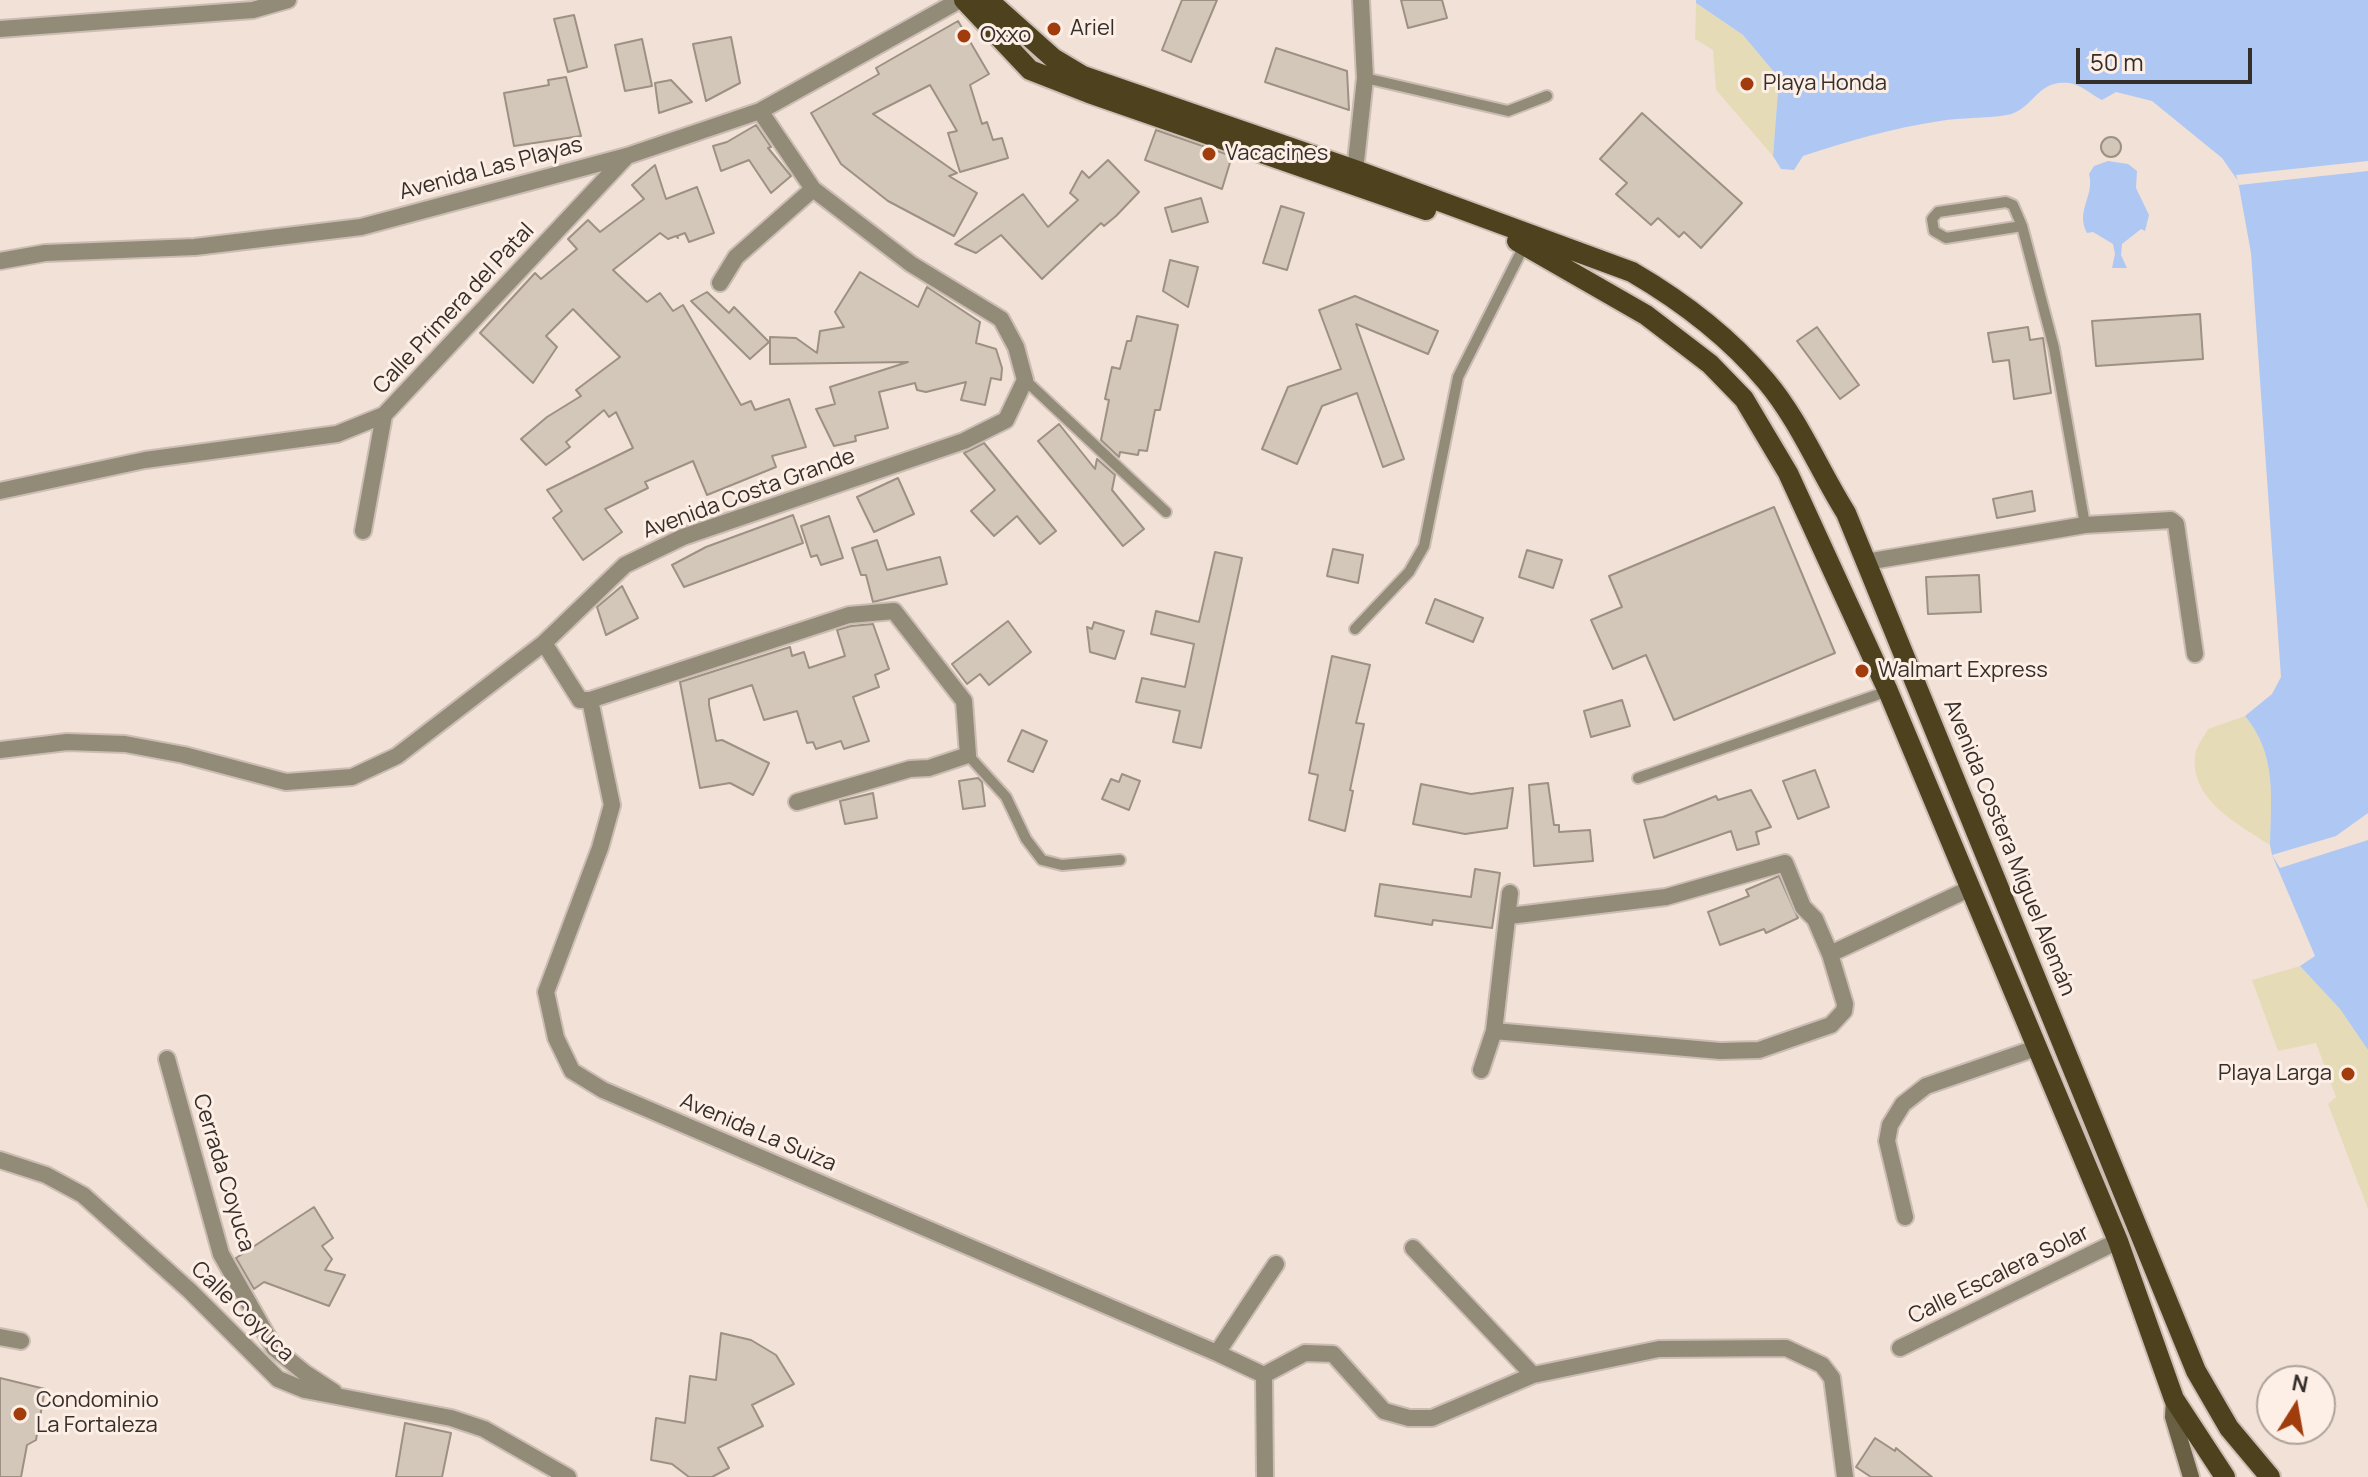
<!DOCTYPE html>
<meta charset="utf-8">
<style>
body{margin:0}
#map{position:relative;width:2368px;height:1477px;overflow:hidden;background:#f2e1d6;font-family:Manrope,sans-serif}
canvas{display:block}
.north{position:absolute;left:2256px;top:1365px;width:80px;height:80px;box-sizing:border-box;background:#fdefe6;border:2px solid #ada29b;border-radius:50%;rotate:11deg;font-size:22px;font-weight:700;line-height:32px;text-align:center;color:#352e2a}
.north::after{content:'';display:block;margin:auto;width:28px;height:36px;background:#a13d0d;clip-path:polygon(50% 0,100% 100%,50% 72%,0 100%)}
.scale{position:absolute;left:2076px;top:48px;width:176px;height:36px;box-sizing:border-box;border:4px solid #352e2a;border-top:0;padding-left:10px;font-size:24px;line-height:28px;white-space:nowrap;color:#352e2a;-webkit-text-stroke:6px #fdefe6;paint-order:stroke}
</style>
<div id="map">
<canvas width="2368" height="1477"></canvas>
<div class="north">N</div>
<div class="scale">50 m</div>
</div>
<script>
const c = document.querySelector('canvas').getContext('2d');
c.lineJoin = 'round';
function fill(path, color) {
  c.fillStyle = color;
  c.fill(path, 'evenodd');
}
function trace(path, color, width, dash) {
  c.strokeStyle = color;
  c.lineWidth = width;
  c.lineCap = dash ? 'butt' : 'round';
  c.setLineDash(dash || []);
  c.stroke(path);
}
function write(font, color, halo, rows, align = 'center') {
  c.font = font + ' Manrope,sans-serif';
  c.lineWidth = 6;
  c.setLineDash([]);
  c.textBaseline = 'middle';
  c.strokeStyle = halo;
  c.fillStyle = color;
  for (const [text, x, y, turn = 0] of rows) {
    c.save();
    c.translate(x, y);
    c.rotate((+turn || 0) * Math.PI / 180);
    c.textAlign = isNaN(turn) ? turn : align;
    if (halo) c.strokeText(text, 0, 0);
    c.fillText(text, 0, 0);
    c.restore();
  }
}
fill(new Path2D(`
 M1696,3l47,32 36,43 -6,78 -57,-66 -3,-40 -18,-11z
 M2245,716c32,39 26,81 25,129 -32,-21 -84,-47 -74,-94 2,-7 9,-16 12,-22z
 M2300,966l40,43 28,41v159l-40,-105 8,-7 -20,-54 -38,8 -26,-71z`), '#e5dcb7');
fill(new Path2D(`
 M1696,0h672v1050l-28,-41 -40,-43 15,-10 -43,-101 -2,-10c1,-48 7,-90 -25,-129l27,-22 9,-17 -30,-424 -13,-72 -16,-23 -70,-57 -36,-9 -14,8c-10,-5 -22,-16 -33,-17 -33,-4 -35,27 -62,32 -22,4 -45,2 -67,6 -47,7 -92,20 -137,35l-9,14 -13,-1 -8,-13 6,-78 -36,-43 -47,-32z
 M2108,161l20,3 9,7 -1,17 13,27 -4,16 -4,-2 -19,15 -1,11 6,13h-15l3,-14 -2,-10 -20,-12 -6,1c-12,-22 8,-37 2,-59l5,-8z`), '#afc8f3');
fill(new Path2D(`
 M2368,161v10l-129,14 -3,-10z
 M2368,813v27l-88,28 -8,-13 64,-19z`), '#f2e1d6');
const building = new Path2D(`
 M1182,0h35l-26,62 -29,-12z
 M1401,0h41l5,18 -39,10z
 M574,15l13,52 -19,5 -14,-53z
 M958,21l31,53 -19,11 12,39 5,-2 6,18 9,-2 6,20 -48,14 -12,-39 9,-2 -27,-46 -57,29 84,59 -8,3 28,17 -23,43 -66,-35 -47,-37 -30,-51 68,-39 -3,-6z
 M731,37l9,46 -34,18 -13,-57z
 M642,39l10,47 -27,5 -10,-46z
 M1276,48l71,23 2,39 -84,-28z
 M566,77l15,59 -67,10 -10,-53 45,-8 -1,-5z
 M671,80l21,22 -33,11 -4,-30z
 M1642,113l100,90 -41,45 -17,-16 -5,5 -21,-19 -7,7 -35,-31 11,-11 -27,-24z
 M756,125l15,22 -3,1 23,28 -20,17 -22,-33 -28,11 -8,-25 14,-4z
 M1156,130l76,26 -10,33 -77,-29z
 M2101 147a10 10 0 1 1 20 0a10 10 0 1 1-20 0Z
 M1108,160l31,32 -23,24 -12,10 -3,-3 -59,56 -41,-44 -25,18 -21,-9 68,-50 25,33 30,-27 -8,-7 12,-22 7,7z
 M655,165l11,34 31,-12 17,46 -25,9 -4,-9 -8,3 1,2 -2,-2 -8,3 -8,-6 -47,37 34,32 13,-9 13,18 10,-6 58,100 10,-4 4,9 34,-11 17,48 -34,9 4,11 -69,28 -14,-34 -48,21 3,6 -43,21 17,23 -39,28 -30,-42 9,-7 -15,-21 86,-42 -17,-36 -7,5 -5,-7 -38,32 4,5 -24,18 -25,-26 26,-22 34,-21 -5,-6 44,-33 -47,-48 -27,27 11,11 -24,36 -53,-50 55,-60 6,6 36,-30 -9,-10 20,-19 12,12 44,-33 -12,-14z
 M1201,198l7,24 -36,10 -7,-24z
 M1281,206l23,7 -17,57 -24,-7z
 M1170,260l28,7 -10,40 -25,-16z
 M860,272l58,35 9,-20 53,35 -4,21 20,6 6,19 -1,12 -10,-2 -6,27 -24,-5 5,-18 -40,10 -9,-2 -2,-7 -36,9 9,36 -33,8 1,5 -22,5 -18,-37 19,-5 -5,-17 78,-25 -138,2v-27l26,1 21,15 3,-22 24,-4 -9,-15z
 M707,292l22,21 5,-6 35,35 -19,17 -59,-58z
 M1355,296l83,35 -10,23 -72,-30 48,135 -21,8 -26,-74 -35,13 -25,58 -35,-15 26,-62 53,-18 -22,-59z
 M2200,314l3,45 -107,7 -4,-45z
 M1137,316l41,9 -18,85h-5l-8,41 -8,-1 -1,5 -18,-3 -1,5 -18,-17 8,-40 -4,-1 7,-32 8,2 7,-28h4z
 M1817,327l42,58 -19,14 -43,-58z
 M2028,327l2,13 13,-2 8,55 -37,6 -5,-39 -16,2 -5,-29z
 M1059,424l36,45 2,-10 18,16 -3,15 32,39 -21,17 -85,-105z
 M984,443l72,88 -16,13 -23,-28 -23,20 -23,-25 24,-21 -31,-37z
 M898,478l16,36 -40,18 -17,-35z
 M2032,491l3,20 -38,7 -4,-19z
 M1774,507l61,146 -161,67 -28,-65 -33,14 -22,-49 31,-13 -13,-31z
 M793,515l10,28 -119,44 -12,-22 34,-18z
 M829,516l14,42 -22,7 -4,-10 -6,2 -10,-31z
 M877,540l10,30 53,-13 7,27 -74,18 -7,-27h-5l-9,-27z
 M1333,549l30,6 -5,28 -31,-7z
 M1527,550l35,10 -9,28 -34,-11z
 M1215,552l27,6 -41,190 -28,-6 7,-31 -44,-9 6,-24 43,9 9,-43 -43,-10 5,-23 43,11z
 M1979,575l2,37 -53,2 -2,-37z
 M622,586l16,32 -32,17 -9,-28z
 M1435,599l48,19 -10,24 -47,-19z
 M1008,621l23,31 -42,33 -9,-11 -13,10 -15,-20z
 M1094,622l30,9 -9,28 -25,-7 -3,-25 5,2z
 M873,624l16,45 -14,6 4,12 -26,10 16,44 -25,8 -3,-8 -25,8 -3,-7 -6,1 -10,-32 -33,9 -12,-35 -43,14v6l7,36 6,-1 47,23 -5,11 -11,21 -23,-12 -30,5 -20,-106 110,-35 2,9 12,-4 5,16 36,-12 -8,-26 14,-4z
 M1332,656l38,9 -14,58 8,1 -14,66 3,1 -8,40 -36,-11 9,-45 -9,-2z
 M1622,700l8,26 -39,11 -7,-26z
 M1022,730l25,11 -14,31 -25,-11z
 M1815,770l14,37 -31,12 -15,-38z
 M1122,774l18,7 -11,29 -27,-11 9,-20 8,3z
 M978,778l4,4 3,24 -22,3 -4,-28z
 M1548,783l6,42h5v7l31,-2 3,31 -59,5 -5,-81z
 M1421,784l50,10 42,-6 -6,40 -42,6 -52,-10z
 M1751,790l20,37 -15,5 3,12 -22,6 -6,-19 -77,27 -10,-38 19,-3 53,-21 2,4z
 M873,793l4,25 -32,6 -5,-23z
 M1475,869l25,4 -8,55 -59,-8 -1,5 -57,-9 5,-32 91,13z
 M1779,876l19,42 -32,15 -2,-4 -44,16 -12,-33 41,-16 -3,-6z
 M314,1207l19,31 -11,8 10,13 -7,11 20,5 -16,31 -65,-24 -10,7 -18,-31z
 M721,1333l30,7 25,15 18,29 -42,21 11,21 -45,22 11,20 -17,9h-23l-17,-13 -21,-4 5,-42 29,5 5,-47 26,4z
 M0,1378l45,11 -9,51 -9,5 -6,32h-21z
 M405,1423l46,10 -9,44h-46z
 M1875,1438l20,13 1,-3 36,29h-61l-15,-10z`);
fill(building, '#d3c7b9');
trace(building, '#9c9183', 2);
const lane = new Path2D(`
 M1365,78l143,33 39,-15
 M2022,226l-76,12 -12,-7 -2,-12 6,-7 68,-10 7,3 9,21 32,122 31,177
 M1025,380l141,132
 M1355,629l54,-57 15,-26 34,-169 67,-133
 M968,755l38,42 20,42 16,21 20,5 58,-5
 M1638,778l250,-87`);
const street = new Path2D(`
 M0,29l253,-19 35,-10
 M1354,180l11,-102 -4,-78
 M0,261l45,-8 150,-6 166,-20 266,-71 133,-45 200,-111
 M720,283l16,-26 77,-68
 M0,491l145,-31 192,-26 47,-19 242,-258
 M363,531l21,-116
 M1866,562l219,-37 86,-5 5,4 19,130
 M544,643l36,57h10l22,105 -12,43 -54,144 10,46 16,33 31,19 614,263 47,22 1,102
 M590,700l259,-85 45,-4 70,90 4,54 -39,13 -19,1 -113,33
 M0,750l67,-8 58,2 59,11 102,27 66,-5 45,-21 147,-113 81,-78 58,-28 281,-96 42,-21 19,-40 -9,-33 -15,-28 -90,-55 -98,-75 -53,-78
 M1830,954l139,-65
 M1494,1031l226,20 39,-1 72,-25 13,-14 1,-7 -15,-50 -15,-35 -12,-12 -18,-44 -119,34 -157,19
 M167,1059l54,195 53,94 31,25 29,19
 M1481,1070l13,-39 16,-138
 M0,1160l46,15 37,20 107,96 88,88 27,11 146,28 33,11 84,48
 M1905,1217l-18,-76 3,-16 13,-21 23,-18 110,-38
 M1413,1248l120,127
 M0,1337l21,4
 M1900,1348l218,-107
 M1217,1353l59,-89
 M1264,1375l41,-22 28,1 51,57 25,7h23l101,-43 126,-26 127,-1 36,17 10,13 13,99`);
const secondary = new Path2D(`
 M2174,1399l-1,18 18,60`);
const primary = new Path2D(`
 M964,0l66,70 59,23 337,117
 M988,0l65,58 30,18 272,94 277,102c48,28 97,65 134,109 33,39 53,89 80,132l350,858 33,57 41,49
 M1517,241l129,74 64,49 34,35 44,74 100,218 230,550 56,158 51,78`);
trace(lane, '#ccbdb4', 14);
trace(street, '#ccbdb4', 20);
trace(secondary, '#ccbdb4', 20);
trace(primary, '#ccbdb4', 24);
trace(lane, '#918b77', 10);
trace(street, '#918b77', 16);
trace(secondary, '#696043', 16);
trace(primary, '#4d421d', 20);
for (const [x, y, r, color] of [
 [1054,29,8,"#a13d0d"],
 [964,36,8,"#a13d0d"],
 [1747,84,8,"#a13d0d"],
 [1209,154,8,"#a13d0d"],
 [1862,671,8,"#a13d0d"],
 [2348,1074,8,"#a13d0d"],
 [20,1414,8,"#a13d0d"]
]) {
  const dot = new Path2D();
  dot.arc(x, y, r, 0, 2 * Math.PI);
  c.fillStyle = color;
  c.fill(dot);
  trace(dot, '#fdefe6', 3);
}
write('22px', '#352e2a', '#fdefe6', [
 ["Ariel",1070,29],
 ["Oxxo",980,36],
 ["Playa Honda",1763,84],
 ["Vacacines",1225,154],
 ["Walmart Express",1878,671],
 ["Playa Larga",2332,1074,"right"],
 ["Condominio",36,1401],
 ["La Fortaleza",36,1426]
], 'left');
write('22px', '#352e2a', '#fdefe6', [
 ["Avenida Las Playas",491,169,-15],
 ["Calle Primera del Patal",454,309,-47],
 ["Avenida Costa Grande",749,494,-20],
 ["Avenida Costera Miguel Alemán",2009,848,68],
 ["Avenida La Suiza",758,1133,23],
 ["Cerrada Coyuca",223,1173,73],
 ["Calle Escalera Solar",1999,1275,-26],
 ["Calle Coyuca",242,1312,44]
]);
</script>
